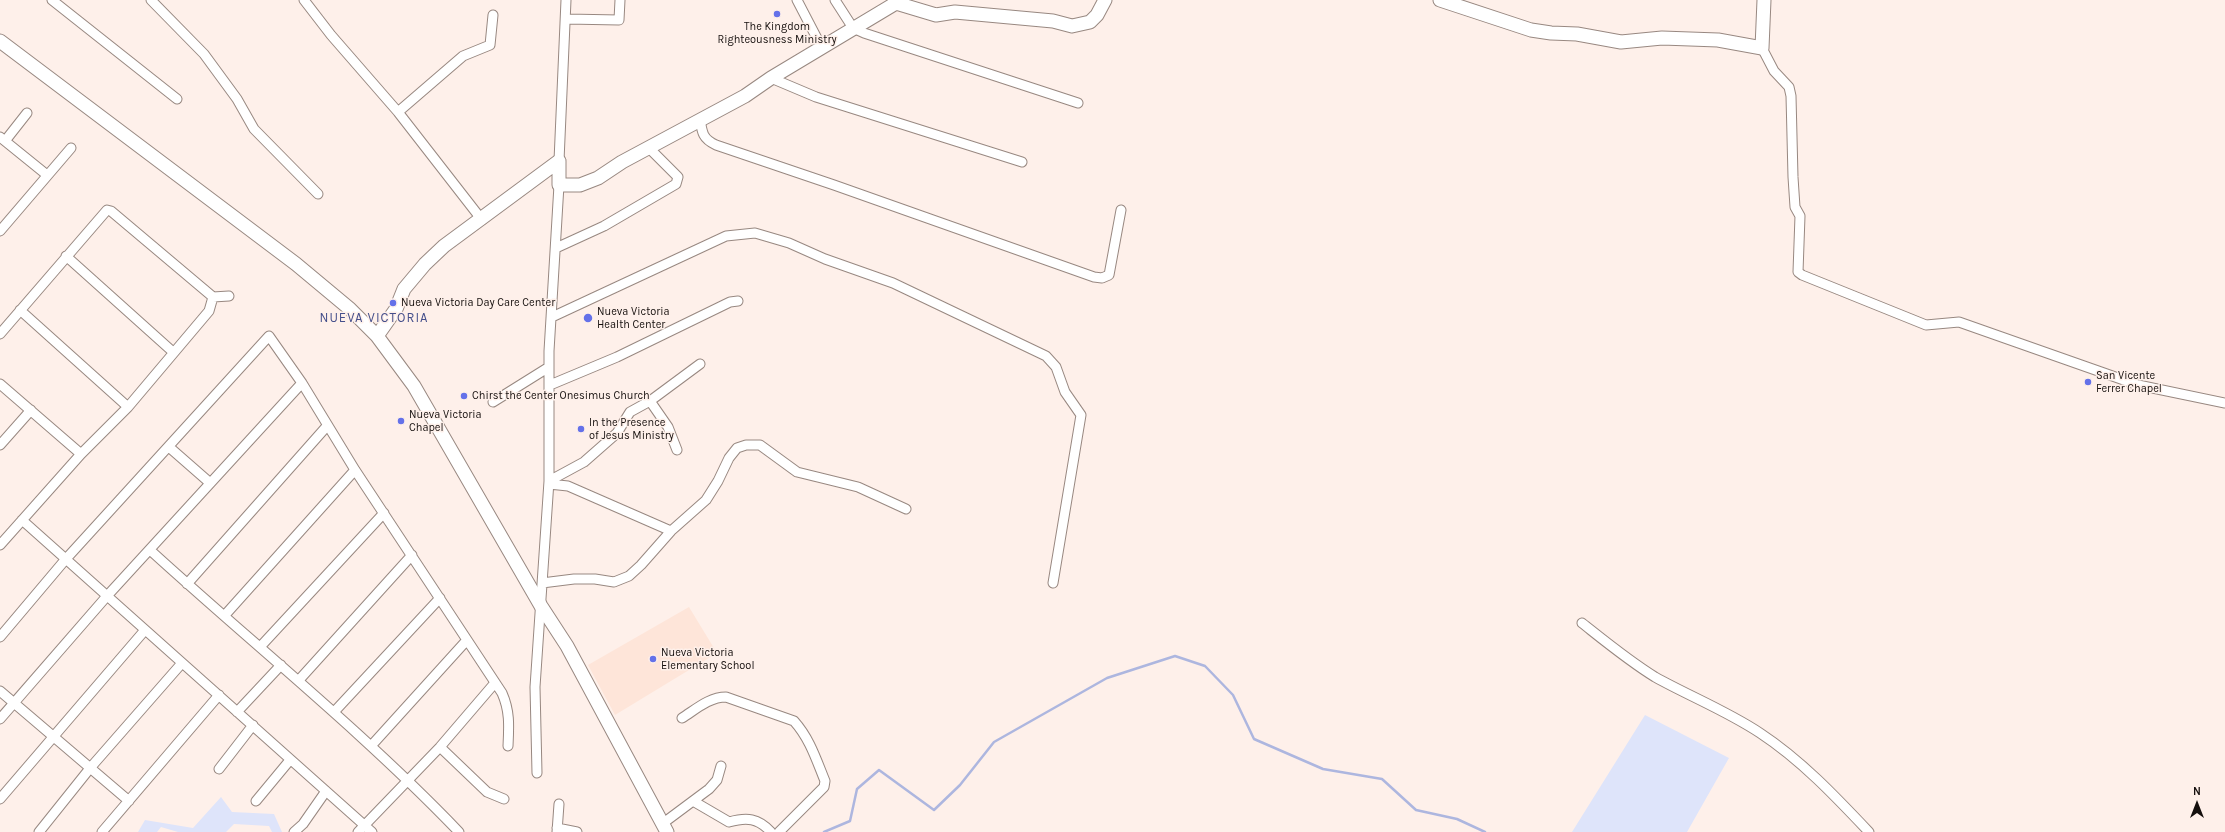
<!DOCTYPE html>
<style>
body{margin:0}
#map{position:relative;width:2225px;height:832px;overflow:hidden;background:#fef0ea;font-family:Karla,sans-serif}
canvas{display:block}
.north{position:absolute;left:2177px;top:784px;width:40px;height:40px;-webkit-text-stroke:3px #fef0ea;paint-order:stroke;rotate:0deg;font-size:11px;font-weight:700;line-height:16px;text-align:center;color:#150f0d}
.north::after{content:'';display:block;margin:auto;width:14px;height:18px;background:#150f0d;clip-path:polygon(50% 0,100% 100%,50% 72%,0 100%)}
</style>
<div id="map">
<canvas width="2225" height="832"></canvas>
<div class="north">N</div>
</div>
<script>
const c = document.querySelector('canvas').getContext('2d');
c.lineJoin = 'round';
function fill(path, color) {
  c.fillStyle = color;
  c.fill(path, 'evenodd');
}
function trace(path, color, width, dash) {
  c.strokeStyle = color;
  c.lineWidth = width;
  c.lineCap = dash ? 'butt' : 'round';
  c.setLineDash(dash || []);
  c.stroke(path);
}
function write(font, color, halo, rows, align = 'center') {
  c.font = font + ' Karla,sans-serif';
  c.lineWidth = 3;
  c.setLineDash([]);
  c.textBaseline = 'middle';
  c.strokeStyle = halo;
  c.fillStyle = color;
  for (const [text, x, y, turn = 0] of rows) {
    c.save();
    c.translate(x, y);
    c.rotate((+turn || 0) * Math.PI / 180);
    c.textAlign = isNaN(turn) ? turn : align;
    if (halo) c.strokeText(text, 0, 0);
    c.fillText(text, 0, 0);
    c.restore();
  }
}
fill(new Path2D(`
 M689,607l28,46 -102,62 -27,-50z`), '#fee5d9');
fill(new Path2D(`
 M1645,715l84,43 -42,74h-115z
 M221,797l11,15 42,2 8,18h-10l-3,-6 -35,-2 -8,8h-48l-17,-5 -4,5h-19l7,-12 48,8z`), '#dee4fa');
trace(new Path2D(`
 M824,832l26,-11 7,-32 22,-19 55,40 26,-25 34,-43 113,-64 68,-22 30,10 28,29 21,44 69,30 59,10 34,31 41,9 28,13`), '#adb6df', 2.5);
const street = new Path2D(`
 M52,0l125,99
 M151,0l53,54 33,45 17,30 64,65
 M304,0l27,35 67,77 84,108
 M797,0l25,48
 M835,0l18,28 11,5 214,70
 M567,19l52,1 1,-20
 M1762,48l12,23 15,16 2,9 2,81 2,30 5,9 -2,56 4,3 124,50 33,-3 179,63 87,18
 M771,78l45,19 206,65
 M398,112l65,-56 27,-11 3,-30
 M700,119c2,14 3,20 16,26l118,40 260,92 8,1 7,-3 12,-65
 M0,137l47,38
 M5,141l22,-28
 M559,161l7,-161
 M0,231l71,-83
 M556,248l48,-22 72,-42 2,-7 -29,-29
 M66,256l107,96
 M20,310l108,97
 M552,317l174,-81 29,-3 34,10 36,16 68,24 153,73 10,11 9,25 16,23 -28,168
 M0,334l107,-124 4,1 102,86
 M0,384l81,70
 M550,385l67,-28 113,-55 8,-1
 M493,402l56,-35
 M0,445l31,-35
 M169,447l40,35
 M677,450l-9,-23 -18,-26 50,-37
 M549,481l35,-19 33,-29 13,-21 20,-11
 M549,484l19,2 103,45
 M22,520l350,312
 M0,545l81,-91 47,-47 81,-96 4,-14 16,-1
 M150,550c103,94 212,181 309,282
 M542,583l32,-4h21l19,3 15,-6 12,-11 30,-34 35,-31 12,-19 11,-23 8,-10 9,-3h14l37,27 61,15 48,22
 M187,584l140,-158
 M225,615l130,-145
 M1582,623c24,19 47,38 73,54 34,19 72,34 105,56 41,27 75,63 109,99
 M0,637l65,-77 204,-224 33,47 53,87 147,223c8,18 7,33 6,53
 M260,647l124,-134
 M299,680l113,-125
 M0,691l129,110
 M237,712l44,-47
 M334,712l106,-114
 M682,718c13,-8 27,-21 44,-21l68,24c16,18 22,38 31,60l-1,6 -45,45
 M0,719l107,-123 195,-213
 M371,746l96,-106
 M440,747l47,45 17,7
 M219,769l34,-44
 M537,773l-2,-86 14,-206v-130l10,-166
 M0,799l145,-169
 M256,801l34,-41
 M693,801l36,21c18,-5 29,-4 42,10
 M662,824l47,-35 8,-9 4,-14
 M557,828l20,4
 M39,832l52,-65 91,-104
 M102,832l117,-137
 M294,832l9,-8 23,-33
 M358,832l82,-85 54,-63
 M557,832l2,-28`);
const secondary = new Path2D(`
 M1440,0l91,30 20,3 26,1 44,8 41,-4 56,2 44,8 2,-48
 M0,41l296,223 54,45 27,27 37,50 127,220 26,40 100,186
 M559,161v24h21l18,-7 24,-16 123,-66 26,-18 125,-75 40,12 19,-3 98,9 19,5 18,-4 7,-7 8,-15
 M377,336l19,-27 8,-20 21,-25 19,-18 115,-85`);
trace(street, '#988881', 11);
trace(secondary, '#988881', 15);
trace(street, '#fff', 9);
trace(secondary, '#fff', 13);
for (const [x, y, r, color] of [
 [777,14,4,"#6471e9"],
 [393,303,4,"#6471e9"],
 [588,318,5,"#6471e9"],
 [2088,382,4,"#6471e9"],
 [464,396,4,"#6471e9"],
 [401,421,4,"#6471e9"],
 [581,429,4,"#6471e9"],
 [653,659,4,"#6471e9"]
]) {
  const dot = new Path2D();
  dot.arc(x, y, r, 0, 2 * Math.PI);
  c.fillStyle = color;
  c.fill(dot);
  trace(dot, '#fef0ea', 1.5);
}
write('11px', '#150f0d', '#fef0ea', [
 ["The Kingdom",777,27,"center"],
 ["Righteousness Ministry",777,40,"center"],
 ["Nueva Victoria Day Care Center",401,303],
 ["Nueva Victoria",597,312],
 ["Health Center",597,325],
 ["San Vicente",2096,376],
 ["Ferrer Chapel",2096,389],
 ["Chirst the Center Onesimus Church",472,396],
 ["Nueva Victoria",409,415],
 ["Chapel",409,428],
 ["In the Presence",589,423],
 ["of Jesus Ministry",589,436],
 ["Nueva Victoria",661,653],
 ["Elementary School",661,666]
], 'left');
c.letterSpacing = '1px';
write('13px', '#454f8b', '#fef0ea', [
 ["NUEVA VICTORIA",374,318]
]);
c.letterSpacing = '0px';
</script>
